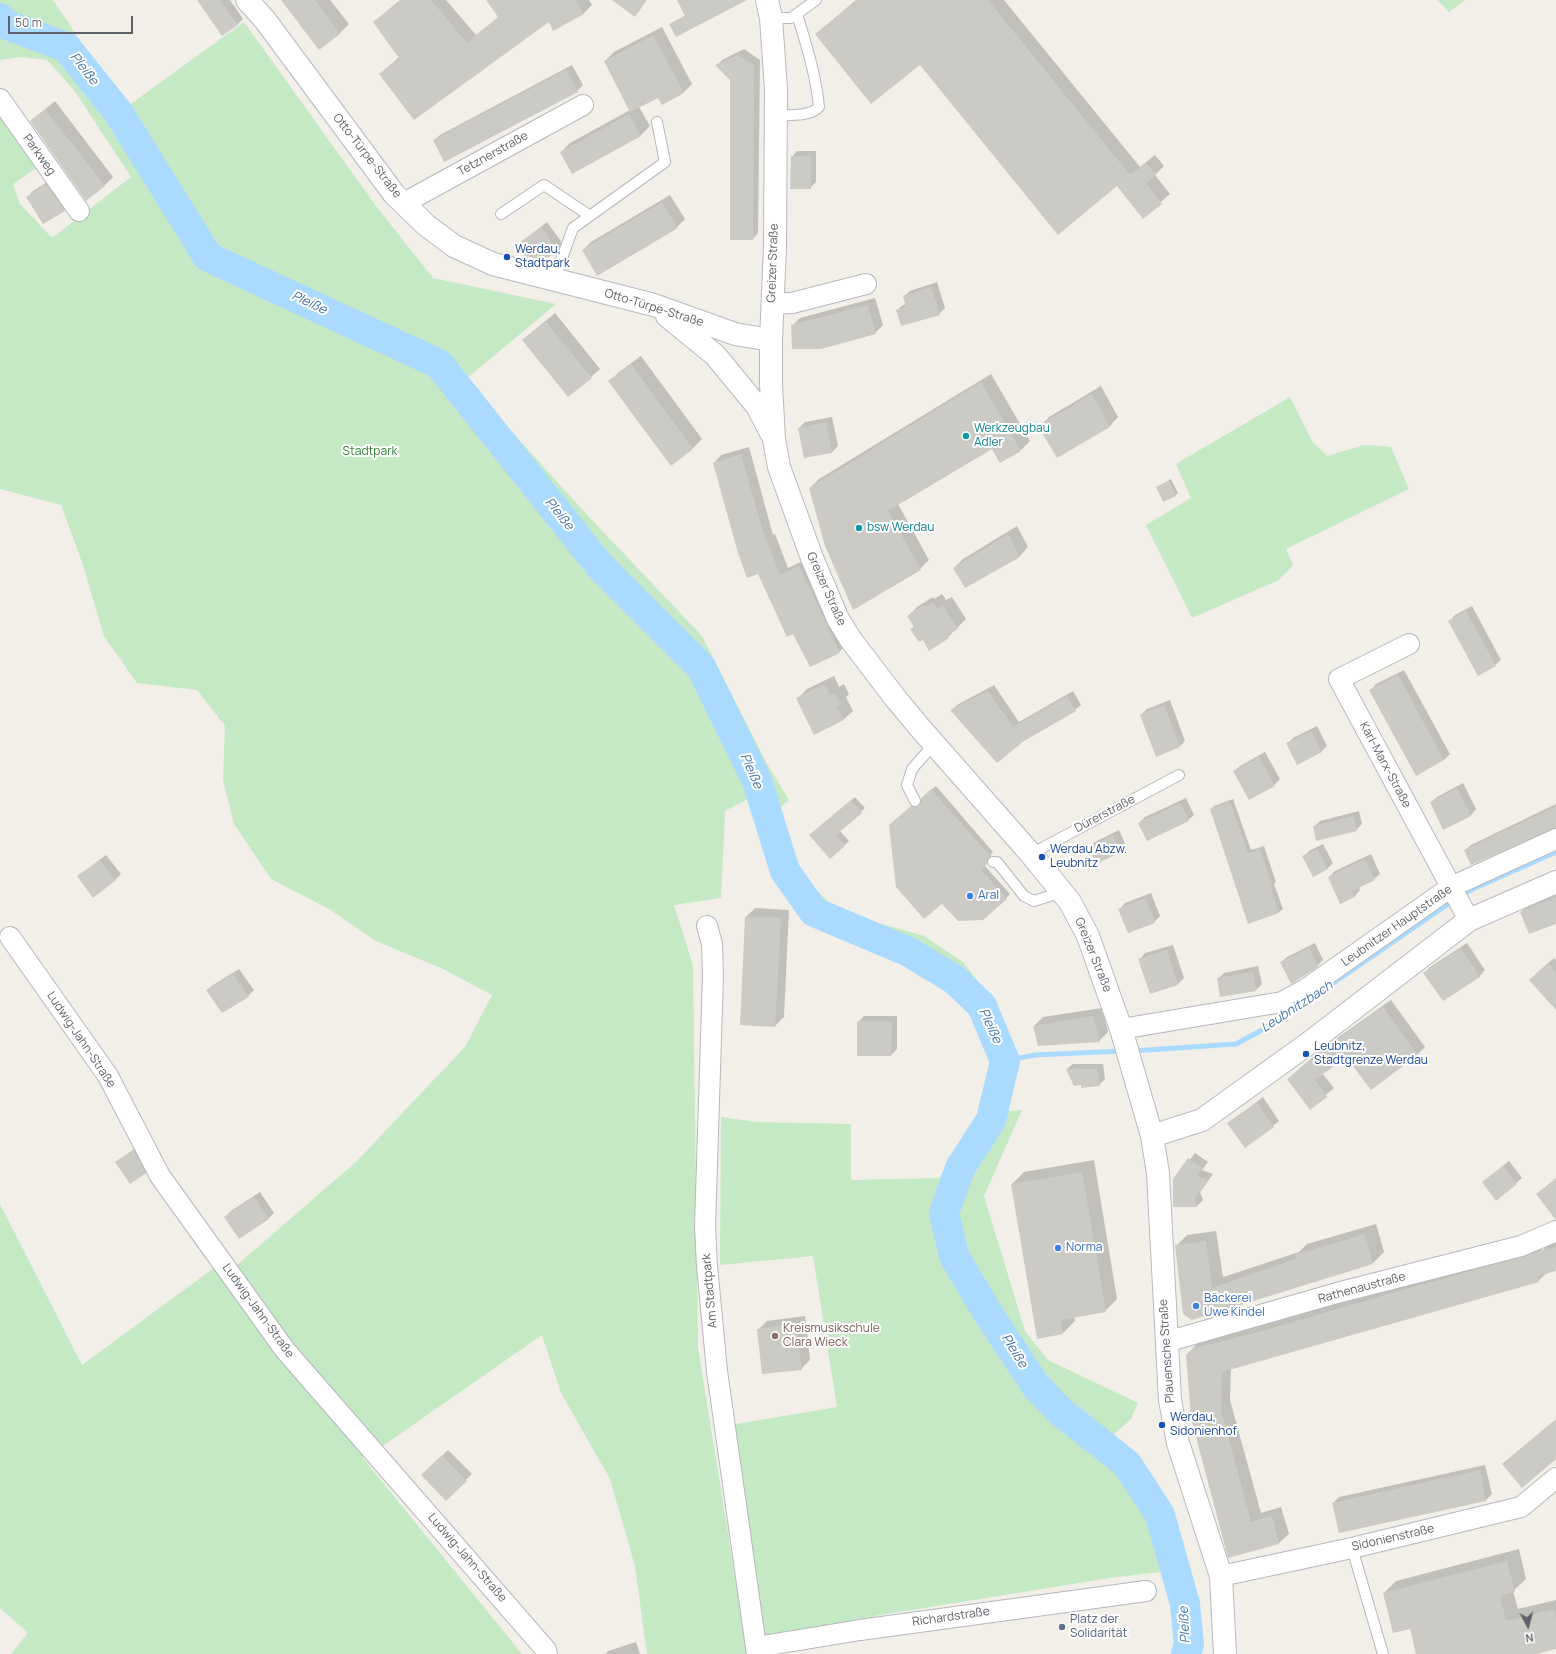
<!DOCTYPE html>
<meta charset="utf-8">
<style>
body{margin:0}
#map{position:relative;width:1556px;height:1654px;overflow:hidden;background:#f1efe8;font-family:Manrope,sans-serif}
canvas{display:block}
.north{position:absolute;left:1508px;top:1606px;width:40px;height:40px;-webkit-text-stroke:3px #fff;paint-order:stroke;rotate:173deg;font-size:11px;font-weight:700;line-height:16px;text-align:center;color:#5f6368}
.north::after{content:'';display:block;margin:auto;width:14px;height:18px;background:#5f6368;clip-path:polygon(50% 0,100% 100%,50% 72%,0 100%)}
.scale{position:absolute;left:8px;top:16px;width:125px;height:18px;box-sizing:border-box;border:2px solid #5f6368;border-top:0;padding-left:5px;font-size:12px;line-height:14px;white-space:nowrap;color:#5f6368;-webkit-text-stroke:3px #fff;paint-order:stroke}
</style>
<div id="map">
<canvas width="1556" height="1654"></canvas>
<div class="north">N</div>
<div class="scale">50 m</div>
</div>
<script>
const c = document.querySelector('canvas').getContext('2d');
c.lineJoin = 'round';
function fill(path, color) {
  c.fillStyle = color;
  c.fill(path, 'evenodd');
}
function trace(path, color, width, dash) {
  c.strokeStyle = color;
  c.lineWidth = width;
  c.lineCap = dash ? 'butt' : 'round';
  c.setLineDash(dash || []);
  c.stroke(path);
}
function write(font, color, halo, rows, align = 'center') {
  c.font = font + ' Manrope,sans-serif';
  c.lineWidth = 4;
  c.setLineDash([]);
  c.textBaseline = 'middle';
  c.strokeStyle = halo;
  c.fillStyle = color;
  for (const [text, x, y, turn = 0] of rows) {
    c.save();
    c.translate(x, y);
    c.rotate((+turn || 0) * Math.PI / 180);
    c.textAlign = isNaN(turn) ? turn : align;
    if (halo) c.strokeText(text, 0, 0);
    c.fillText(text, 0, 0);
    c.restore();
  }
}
fill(new Path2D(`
 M0,0h53l72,108 119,-86 132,184 57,72 123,26 -91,76 125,138 112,118 65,128 22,36 -13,11 13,40 18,29 24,25 44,17 49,14 39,26 29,38 15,31 7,24 -15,57 23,-2 -38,86 41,135 23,29 90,43 -7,16 -29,26 25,19 33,51 16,55 -66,8 -236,38 2,12 -120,19 -26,-222 107,-18 -24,-151 -93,9 1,-148 36,5 94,2v56l88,-2 36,-46 13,-33 5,-43 -15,-38 -18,-23 -40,-27 -58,-24 -43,-14 -26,-31 -23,-42 -12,-44 -10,-14 -23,12 -4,87 -47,7 19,60 5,383 46,284 2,22h-99l-12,-88 -25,-87 -49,-86 -19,-58 -168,117 -12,5 160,197h-511l17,-21 -28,-25v-404l82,161 140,-103 7,10 127,-110 109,-115 27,-52 -49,-26 -67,-28 -47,-32 -58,-30 -37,-55 -11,-44 2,-54 -28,-36 -60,-7 -33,-47 -21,-71 -22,-60 -61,-16v-373l38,51 -25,17 7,20 32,34 79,-61 -57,-87 -27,-30 -25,-3 -22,3z
 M1437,0h28l-16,12z
 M1290,397l22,44 15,15 37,-11 27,2 18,42 -123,60 7,16 -14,15 -87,38 -46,-93 45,-27 -15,-34z`), '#c5e8c5');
fill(new Path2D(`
 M198,0h32l13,19 -6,6z
 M282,0h48l19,24 -9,9 -21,15z
 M400,0h46l30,35 23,-18 -12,-17h102l3,5 -9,9 -34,7 -169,53 19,-17 -25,-35z
 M678,0h64l-72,24 16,-9z
 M856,0h148l136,167 15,-12 9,11 -9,9 15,19 -27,23 -26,-32 -197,-121 -104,-30z
 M662,27l30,57 -9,9 -24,4 -20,10 11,19 -9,9 -69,38 -11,-21 9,-9 60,-33 -25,-49 9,-9z
 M744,49l16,11 -2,173 -5,6 -22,-159 -14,-15 5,-5z
 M572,65l11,20 -6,6 -143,49 6,-5z
 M55,101l58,76 -9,9 -73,-65z
 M797,151h19v31l-6,6 -18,-31z
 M52,179l18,25 -6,6 -36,-13 5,-6z
 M670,195l15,24 -8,8 -94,23 8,-8z
 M547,222l16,22 -6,6 -39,-5z
 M937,282l8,26 -6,6 -42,-4 6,-5 3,-1 -2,-8 6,-5z
 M875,298l8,27 -8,8 -83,-7 8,-8z
 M555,313l45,56 -9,8 -68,-37z
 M641,356l61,83 -9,9 -22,16 -61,-83 9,-9z
 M991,374l39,67 -9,9 -20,12 -9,-15 -94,57 31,56 -9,9 -110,-81 9,-9z
 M1101,386l17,31 -8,9 -53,31 -17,-31 9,-9z
 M832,417l6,29 -6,6 -33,-24 6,-6z
 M749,447l24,88 2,-1 13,34 19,-9 40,85 -8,8 -45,-20 -80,-169 7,-8z
 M1171,479l7,14 -3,3 -18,-9z
 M1017,526l11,21 -8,9 -54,31 -12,-19 9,-9z
 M942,594l4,6 6,-3 14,22 -18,18 -25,1 -11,-9 2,-3 -6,-10 9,-9 16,-10 1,2z
 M1472,606l29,54 -6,5 -45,-44 5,-6z
 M1404,670l46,84 -6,6 -73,-70 5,-6z
 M834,676l5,11 5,-3 5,10 -3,3 7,14 -9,8 -46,-21 9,-9z
 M994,685l25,37 54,-31 8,14 -6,5 -51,30 -73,-29 6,-6z
 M1170,700l15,41 -5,5 -39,-31 6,-6z
 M1317,726l10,20 -6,6 -34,-8 6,-6z
 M1265,752l15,27 -6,6 -40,-14 6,-5z
 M1463,783l13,26 -5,6 -27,13 -13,-26 6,-5z
 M936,786l57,66 -2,2v5l-7,6 26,29 -4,4 -111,-76 21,-19h6l4,-9z
 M855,797l10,11 -25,23 9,10 -19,17 -15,-27z
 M1186,798l8,17 -6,5 -49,3 6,-6z
 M1233,799l18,51 13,-4 12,36 -2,2 9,25 -4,3 -30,11 -38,-114 3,-3z
 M1556,804v23l-91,23 6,-5z
 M1359,811l3,13 -6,6 -42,-3 6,-6z
 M1119,830l7,16 -5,6 -32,-4 6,-6z
 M1323,844l10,19 -6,6 -23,-13 5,-5z
 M1371,854l9,20 -6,5 -15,8 1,3 -5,6 -14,6 -12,-25 6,-6z
 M106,855l15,19 -6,6 -37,-4z
 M1151,893l9,23 -6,6 -34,-13 5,-6z
 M1556,894v29l-35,-11 6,-6z
 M755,908l34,2 -5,107 -9,9 -34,-2 5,-107z
 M1315,943l8,17 -6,6 -36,-4 6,-5z
 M1467,943l18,27 -5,6 -37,24 -18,-27 5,-6z
 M1173,945l11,33 -6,6 -28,9 -10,-34 5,-6z
 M1554,958l2,2v49l-20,-35z
 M1258,966l4,18 -6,6 -38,-11 6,-6z
 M239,969l15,21 -6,6 -26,16 -15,-22 6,-5z
 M1391,1000l34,47 -7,7 -47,35 -25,-33 -24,17 12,15 -24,20 -22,-29 35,-31z
 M1102,1008l6,24 -9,9 -65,-15 9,-9z
 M864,1016h33v33l-6,6 -33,-33z
 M1073,1064h30l2,15 -6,6 -18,-1 -14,-15z
 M1263,1097l16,24 -34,26 -17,-23z
 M140,1145l11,21 -6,6 -29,-10z
 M1195,1153l13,9 -6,8 11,4 -13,18 3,8 -6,6h-23v-26z
 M1094,1160l23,139 -12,12 -31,6 1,4 -12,12 -51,-149 12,-12z
 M1509,1161l13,17 -6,5 -27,-6z
 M1556,1178v34l-19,-18z
 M260,1192l14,21 -6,6 -43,-2 6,-6z
 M1376,1224l8,28 -11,11 -181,56 -16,-73 11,-11 29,-4 7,46 76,-25 8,-8z
 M1556,1243v25l-8,4 -10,9 -307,88 -1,31 31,113 20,-6 8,27 -10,9 -50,13 -37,-207 10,-10 81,-20 124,-37 134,-37 1,6 6,-6z
 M805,1316l5,44 -9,9 -43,-39 9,-9z
 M448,1450l24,24 -26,25 -23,-24z
 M1485,1465l7,29 -6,6 -147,32 -6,-29 6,-6z
 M1519,1549l7,30 -13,12 5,18 38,-9v48l-25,6h-114l-6,-26 -27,-35 12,-12z
 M636,1642l4,12h-34l2,-3z`), '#0003');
trace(new Path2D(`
 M1461,896l14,-8 81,-36
 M1133,1051l103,-7 41,-22 177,-122
 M1005,1061l30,-6 87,-4`), '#aadaff', 5);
trace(new Path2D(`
 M0,18l7,7 59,22 52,65 90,145 231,107 160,201 102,102 56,114 28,90 29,41 95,40 46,28 27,26 23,55 -14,59 -31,48 -16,45 10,43 35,59 47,71 25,26 66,52 33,51 25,89 4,40 -3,10`), '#aadaff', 30);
fill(new Path2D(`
 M197,0h23l18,25 -16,11z
 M281,0h34l25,34 -21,16z
 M401,0h30l36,43 31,-26 -12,-17h90l8,14 -31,17 -4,-9 -135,98 -35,-46 20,-16 -26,-36z
 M612,0h35l-12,17z
 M677,0h70l-71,37 -7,-13 16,-8z
 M857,0h131l142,175 16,-12 10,12 -10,8 16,21 -19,15 -26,-33 -59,49 -138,-170 -49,39 -56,-70z
 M653,35l31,58 -22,12 -4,-7 -28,14 -26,-51z
 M738,55l16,10 -1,175h-23v-160l-15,-15z
 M566,70l12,22 -134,70 -11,-22z
 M45,109l60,77 -19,15 -56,-80z
 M629,114l12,22 -69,38 -12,-22z
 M791,156h20v33h-21z
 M46,184l19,27 -22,13 -17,-27z
 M662,202l16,26 -81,48 -15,-26z
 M541,227l17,24 -14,9 -19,-4 -9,-11z
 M931,287l9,28 -39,11 -5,-16 10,-3 -3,-11z
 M868,305l8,29 -55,15h-29l-1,-24z
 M545,321l47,57 -24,19 -46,-57z
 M631,364l62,85 -22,17 -63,-85z
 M981,382l40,69 -21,12 -8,-14 -104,62 33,59 -68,40 -28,-64 -16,-58z
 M1092,394l18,33 -53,31 -19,-32z
 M826,422l6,31 -28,5 -6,-30z
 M741,454l25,88 1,-1 13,34 19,-9 41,87 -30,14 -17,-33 -6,3 -29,-63 -11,4 -9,-25 -25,-90z
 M1169,481l7,15 -13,6 -7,-15z
 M1008,534l12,23 -55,31 -12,-20z
 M933,602l4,7 5,-4 16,24 -11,6 2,3 -20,13 -6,-11 -4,2 -9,-13 4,-2 -7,-11 17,-11 1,2z
 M1466,611l30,55 -18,10 -30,-55z
 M1398,675l46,85 -28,16 -47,-86z
 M825,684l5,11 5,-2 6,11 -4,2 7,14 -30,15 -18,-37z
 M988,691l25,36 54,-31 9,15 -52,30 -27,22 -47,-53z
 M1164,705l16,42 -24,10 -16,-42z
 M1311,731l11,21 -25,13 -11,-22z
 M1259,757l16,29 -26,14 -16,-29z
 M1457,788l14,28 -28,14 -13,-28z
 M931,789l59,67 -3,3v5l-6,6 26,29 -24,21 -25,1 -16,-17 -18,15 -28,-32 -7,-62 22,-19 7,1 3,-5v-4z
 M851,800l11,13 -26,22 9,11 -15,13 -21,-24z
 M1230,802l18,51 12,-4 13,38 -2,1 8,25 -31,11 -38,-115z
 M1180,803l9,18 -42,20 -9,-18z
 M1556,806v22l-85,37 -7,-15z
 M1353,816l4,15 -41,10 -3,-15z
 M1113,835l8,17 -25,12 -8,-17z
 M1317,849l11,20 -15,8 -11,-21z
 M1365,859l10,21 -23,11 3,6 -15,7 -12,-27z
 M100,860l16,20 -23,18 -16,-22z
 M1556,897v27l-27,10 -9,-22z
 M1146,898l9,25 -27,10 -10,-24z
 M745,917l36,1 -6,109 -35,-2z
 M1309,948l9,19 -27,17 -11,-22z
 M1461,948l19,29 -37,24 -20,-28z
 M1167,950l11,35 -28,9 -12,-35z
 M1548,963l8,9v38l-27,-30z
 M1253,972l3,19 -36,6 -3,-19z
 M233,974l16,23 -27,16 -16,-23z
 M1383,1007l35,48 -47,35 -25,-33 -31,23 12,17 -17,13 -23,-31 28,-22 -1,-1z
 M1093,1016l7,26 -62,4 -5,-20z
 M857,1021l35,1 -1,34h-34z
 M1066,1069h31l3,17 -19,2v-3l-7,1z
 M1257,1102l17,25 -29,21 -18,-25z
 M133,1150l13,23 -16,11 -15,-22z
 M1188,1158l15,10 -6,8 11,4 -13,18 2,9h-24v-28z
 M1503,1166l14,18 -21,17 -14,-19z
 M1082,1172l24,140 -45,8 2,14 -26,5 -26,-155z
 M1556,1179v41l-20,-26z
 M254,1197l15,22 -30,20 -15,-22z
 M1365,1234l8,30 -181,56 -9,-6 -8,-69 31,-4 6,47 84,-29 -2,-4z
 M1556,1247v24l-19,5 2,6 -317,90 -1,38 30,112 21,-6 7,28 -51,14 -37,-140 -5,-63 6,-6 81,-21 123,-36z
 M796,1324l6,46 -40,4 -5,-45z
 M1556,1419v40l-34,29 -20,-24z
 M442,1455l25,26 -21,20 -25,-26z
 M1480,1470l6,31 -147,32 -7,-30z
 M1507,1561l8,31 -15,4 6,25 48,-12 2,10v30l-20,5h-120l-6,-25 -17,4 -10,-40z`), '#cccac5');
const lane = new Path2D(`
 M771,18h20l25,-18
 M775,115c13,0 35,2 44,-8 -3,-32 -13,-63 -22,-93
 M501,214l43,-29 46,31
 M554,280l19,-52 92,-66 -8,-40
 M915,801l-8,-16 5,-16 22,-25
 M1031,854l148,-79
 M993,862h4l27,34 10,5 28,-9
 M1352,1548l31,106`);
const street = new Path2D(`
 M0,99l79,112
 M404,203l179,-98
 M772,304l20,-1 74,-19
 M1409,644l-70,35 130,241
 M707,926l5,18 1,32 -8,250 2,40 10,105 40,283
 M10,937l98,139 52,100 125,174 261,300 1,4
 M1121,1029l161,-27 24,-13 145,-102 105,-48
 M1166,1342l171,-49 184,-47 35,-15
 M1221,1576l131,-28 169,-41 35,-29
 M756,1647l104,-17 286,-39`);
const secondary = new Path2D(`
 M247,0l18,20 129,174 32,31 28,21 39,18 161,41 81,29 36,6
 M767,0l4,18 5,71 -1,157 -4,94v44l3,55 5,28 33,91 26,61 13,21 45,59 25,30 110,125 39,48 18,34 33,93 31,107 6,37 12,227 8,43 43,133 4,78
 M667,316l48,39 42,51 14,27
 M1152,1136l50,-16 107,-77 160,-123 87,-38`);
trace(lane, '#b5b8bc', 12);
trace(street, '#b5b8bc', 22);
trace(secondary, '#b6babf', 24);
trace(lane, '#fff', 10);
trace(street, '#fff', 20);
trace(secondary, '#fff', 22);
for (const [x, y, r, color] of [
 [507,257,4,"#1a4fb4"],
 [966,436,4,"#0f9aa8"],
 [859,528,4,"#0f9aa8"],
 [1042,857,4,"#1a4fb4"],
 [970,896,4,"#3f7fe0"],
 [1306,1054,4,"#1a4fb4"],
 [1058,1248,4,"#3f7fe0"],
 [1196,1306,4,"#3f7fe0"],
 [775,1336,4,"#8d6e63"],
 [1162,1425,4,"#1a4fb4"],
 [1062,1627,4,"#5c6f8a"]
]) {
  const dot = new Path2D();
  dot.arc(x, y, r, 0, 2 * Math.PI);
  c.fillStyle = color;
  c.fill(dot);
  trace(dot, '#fff', 1.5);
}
write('12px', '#5f6368', '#fff', [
 ["Tetznerstraße",493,154,-29],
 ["Parkweg",39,155,55],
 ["Otto-Türpe-Straße",367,156,52],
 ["Greizer Straße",773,263,-88],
 ["Otto-Türpe-Straße",654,308,17],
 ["Greizer Straße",826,589,66],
 ["Karl-Marx-Straße",1385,765,62],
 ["Dürerstraße",1105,814,-28],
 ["Leubnitzer Hauptstraße",1397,926,-35],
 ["Greizer Straße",1093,955,68],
 ["Ludwig-Jahn-Straße",81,1040,56],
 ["Rathenaustraße",1362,1288,-15],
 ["Am Stadtpark",710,1291,-95],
 ["Ludwig-Jahn-Straße",258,1311,54],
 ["Plauensche Straße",1167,1351,-94],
 ["Sidonienstraße",1393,1538,-13],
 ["Ludwig-Jahn-Straße",467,1558,49],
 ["Richardstraße",951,1617,-8]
]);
write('12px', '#164399', '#fff', [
 ["Werdau,",515,250],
 ["Stadtpark",515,264],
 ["Werdau Abzw.",1050,850],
 ["Leubnitz",1050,864],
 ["Leubnitz,",1314,1047],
 ["Stadtgrenze Werdau",1314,1061],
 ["Werdau,",1170,1418],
 ["Sidonienhof",1170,1432]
], 'left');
write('12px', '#0d838f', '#fff', [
 ["Werkzeugbau",974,429],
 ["Adler",974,443],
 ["bsw Werdau",867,528]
], 'left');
write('12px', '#348238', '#fff', [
 ["Stadtpark",370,452]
]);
write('12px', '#366cbe', '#fff', [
 ["Aral",978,896],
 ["Norma",1066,1248],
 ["Bäckerei",1204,1299],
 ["Uwe Kindel",1204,1313]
], 'left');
write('12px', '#785e54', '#fff', [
 ["Kreismusikschule",783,1329],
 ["Clara Wieck",783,1343]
], 'left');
write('12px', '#4e5e75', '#fff', [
 ["Platz der",1070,1620],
 ["Solidarität",1070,1634]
], 'left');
write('italic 13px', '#4174aa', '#fff', [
 ["Pleiße",84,69,52],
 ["Pleiße",309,303,25],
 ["Pleiße",559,514,51],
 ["Pleiße",751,771,66],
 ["Leubnitzbach",1297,1007,-33],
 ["Pleiße",990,1026,65],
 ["Pleiße",1014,1351,58],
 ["Pleiße",1185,1625,-93]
]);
</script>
